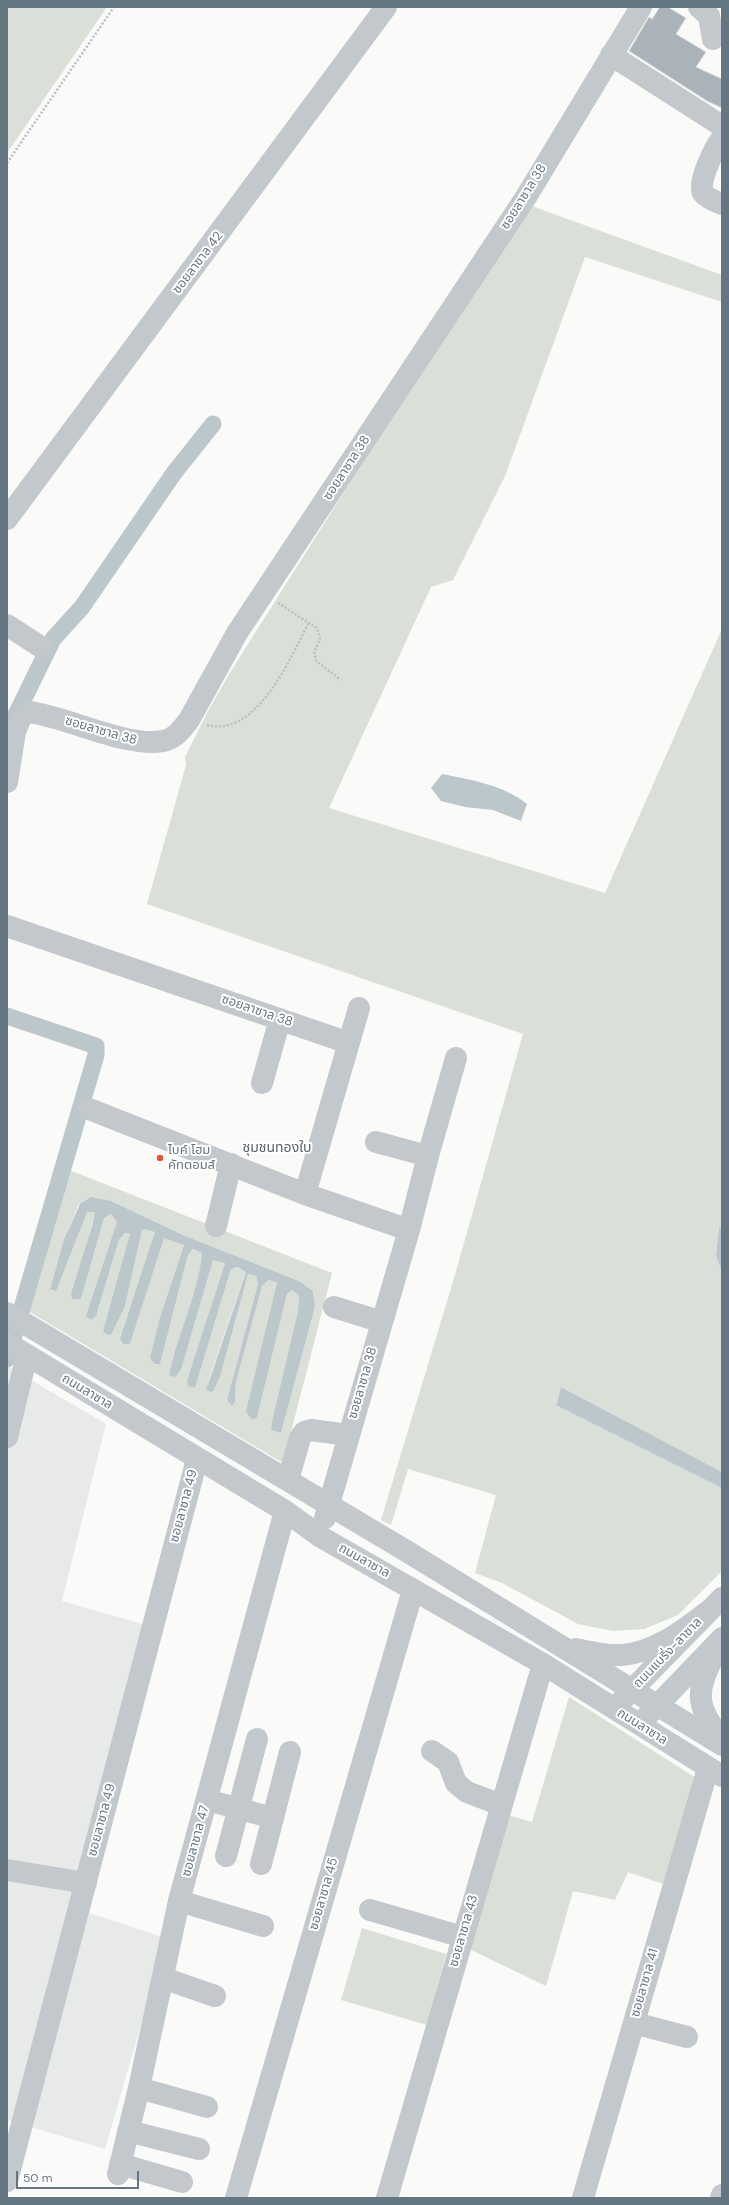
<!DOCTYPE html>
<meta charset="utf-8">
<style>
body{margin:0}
#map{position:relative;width:729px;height:2205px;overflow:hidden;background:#fafaf8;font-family:"DM Sans",sans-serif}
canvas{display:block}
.frame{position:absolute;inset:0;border:8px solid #657683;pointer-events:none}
.scale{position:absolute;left:16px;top:2171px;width:123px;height:18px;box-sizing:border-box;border:2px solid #657683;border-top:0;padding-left:5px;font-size:12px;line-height:14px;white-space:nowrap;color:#657683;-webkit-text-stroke:3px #fff;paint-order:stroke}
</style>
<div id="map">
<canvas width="729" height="2205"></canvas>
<div class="frame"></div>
<div class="scale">50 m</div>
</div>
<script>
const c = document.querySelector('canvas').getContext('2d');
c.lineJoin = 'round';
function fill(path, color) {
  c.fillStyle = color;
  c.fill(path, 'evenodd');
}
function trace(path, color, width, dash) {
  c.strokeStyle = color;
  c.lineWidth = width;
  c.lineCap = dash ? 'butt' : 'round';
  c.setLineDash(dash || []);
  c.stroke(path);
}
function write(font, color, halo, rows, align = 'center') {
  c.font = font + ' "DM Sans","Noto Sans Thai",sans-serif';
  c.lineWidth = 4;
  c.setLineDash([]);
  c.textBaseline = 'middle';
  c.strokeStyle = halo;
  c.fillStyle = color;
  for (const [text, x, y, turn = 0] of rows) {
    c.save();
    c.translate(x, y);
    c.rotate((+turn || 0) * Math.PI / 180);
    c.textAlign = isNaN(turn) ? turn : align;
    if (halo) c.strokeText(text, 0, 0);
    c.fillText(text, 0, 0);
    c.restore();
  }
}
fill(new Path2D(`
 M7,1366l99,58 -44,177 98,28 -71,284 77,25 -61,211 -98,-29z`), '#e8e9e9');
fill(new Path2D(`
 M7,7h100l-100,146z
 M529,205l193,70v27l-137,-45 -80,219 -52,104 -22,7 -102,221 276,85 117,-264v599l-3,-1 -3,29 6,16v200l-161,-85 -5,17 166,84v83l-44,44 -34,14 -31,2 -35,-7 -76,-41 -27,-10 21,-78 -88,-26 -17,56 -10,-5 74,-245 68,-241 -376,-130 39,-139 -1,-8 23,-46 23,-40 276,-437z
 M69,1170l263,103 -49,190 -255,-152zM111,1201l72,34 116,46 14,10 2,16 -34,126 -10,-3 27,-119 1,-15 -7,-6 -5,4 -30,124 20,-135 -8,-3 -7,6 -26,96 -1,19 -8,-1 31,-116 -2,-8 -8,-2 -34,116h-7l3,-14 36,-105 -8,-4 -7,2 -36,119 -8,-8 38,-117 -12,-4 -32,111 -12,5c8,-41 29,-80 33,-122l-9,-4 -5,6 -28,109h-5l6,-50 23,-69 -20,-8 -34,107h-7l-3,-7 36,-105 -10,-4 -4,2 -17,76 -19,28 -3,-3 28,-96 -6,-2 -6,7 -23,76 21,-94 -6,-8 -7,4 -23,81h-8l22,-87h-8l-37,77 14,-50 15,-35z
 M569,1697l127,81 -33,106 -35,-12 -13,28 -42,-9 -27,95 -77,-37 39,-134 24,7z
 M362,1928l84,26 -19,71 -86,-25z`), '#dadfd7');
fill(new Path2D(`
 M442,774c29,6 62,11 85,30l-6,17 -28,-11 -28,-3 -24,-6 -10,-13z
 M91,1197l20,4 72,34 116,46 14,10 2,16 -34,126 -10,-3 1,-8 26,-111 1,-15 -7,-6 -5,4 -30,124 -6,1 -5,-8 31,-128 -8,-3 -7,6 -26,96 -1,19 -3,5 -5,-6 31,-116 -2,-8 -8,-2 -28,102 -6,14 -3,2 -5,-2 40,-118 -8,-5 -7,2 -36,119 -7,-2 -1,-6 38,-117 -12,-3 -32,110 -6,7 -6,-2c8,-41 29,-80 33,-122l-9,-4 -5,6 -28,109h-5l-5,-6 11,-44 23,-69 -20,-7 -34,106h-7l-3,-6 35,-106 -9,-3 -4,1 -17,76 -14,29 -5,-1 -3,-3 27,-97 -5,-1 -6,7 -23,76 -5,4 -5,-4 31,-94 -6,-8 -7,4 -23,81h-8l-2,-5 21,-68 3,-14h-8l-31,79 -6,-2 14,-50 16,-35z
 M719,1227l3,1v44l-6,-16z
 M561,1387l161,85v16l-166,-83z`), '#bbc7cb');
trace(new Path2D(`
 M11,725l42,-86 29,-32 92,-134 39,-49
 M7,1016l89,30v9l-89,304`), '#bbc7cb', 17);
const building = new Path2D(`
 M660,7h8l18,11 -10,16 30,18 -10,15 26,12v29l-15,-7 -78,-50 20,-34 3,2z`);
fill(building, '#aab3b9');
trace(building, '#dcdcda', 1);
trace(new Path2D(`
 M7,163l107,-156
 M278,603l39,25 3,11 -6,13 2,9 25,19
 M207,725c50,13 84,-68 102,-103`), '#bbbfc2', 2.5, [2, 2]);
trace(new Path2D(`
 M699,7l10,9 4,23
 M611,55l111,71
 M722,138c-7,9 -25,45 -19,55 5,6 12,8 19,11
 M7,519l379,-512
 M7,625l34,22
 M7,782l8,-50 6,-15 8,-5c39,5 98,36 134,29 12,-2 19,-12 26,-21l48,-87 289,-436 115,-190
 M7,926l342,117
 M262,1083l18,-64
 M89,1109l216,85 104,36
 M376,1142l52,14
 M305,1194l54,-186
 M216,1226l15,-62
 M334,1307l48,15
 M7,1313l401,239 314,193
 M7,1343l278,168 36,26 222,127 179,112
 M7,1437l20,-82
 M288,1480l12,-42 4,-6 7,-2 37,5
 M325,1518l84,-288 19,-74 28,-98
 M576,1649c14,3 30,7 46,6 34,-3 62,-25 89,-46
 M715,1654c-19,35 -21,53 7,84
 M623,1699l99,-101
 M648,1715l74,-77
 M432,1751l16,11 8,21 11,9 34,13
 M207,1800l66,18
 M226,1856l31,-117
 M261,1864l29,-112
 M7,1870l79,13
 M179,1901l84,25
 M370,1910l93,27
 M163,1978l52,18
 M634,2023l53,14
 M139,2088l68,19
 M128,2131l71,18
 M120,2164l62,18
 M118,2174l21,-86 40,-187 106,-390
 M7,2181l190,-722
 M236,2198l177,-608
 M387,2198l156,-534
 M583,2198l125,-430
 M721,2198l1,-3`), '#c3c8cc', 22);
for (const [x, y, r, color] of [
 [160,1158,4,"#e4572e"]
]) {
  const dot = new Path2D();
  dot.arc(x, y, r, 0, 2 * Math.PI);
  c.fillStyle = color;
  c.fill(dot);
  trace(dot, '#fff', 1.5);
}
write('13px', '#657683', '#fff', [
 ["ซอยลาซาล 38",524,197,-58],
 ["ซอยลาซาล 42",198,263,-53],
 ["ซอยลาซาล 38",347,468,-57],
 ["ซอยลาซาล 38",101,731,16],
 ["ซอยลาซาล 38",257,1011,19],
 ["ซอยลาซาล 38",363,1383,-74],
 ["ถนนลาซาล",87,1392,31],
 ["ซอยลาซาล 49",184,1506,-75],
 ["ถนนลาซาล",364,1561,29],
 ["ถนนแบริ่ง-ลาซาล",668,1653,-46],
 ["ถนนลาซาล",642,1727,32],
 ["ซอยลาซาล 49",102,1820,-75],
 ["ซอยลาซาล 47",196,1841,-75],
 ["ซอยลาซาล 45",324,1894,-74],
 ["ซอยลาซาล 43",464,1931,-74],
 ["ซอยลาซาล 41",645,1983,-74]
]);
write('13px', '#657683', '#fff', [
 ["ไบค์ โฮม",168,1151],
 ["คัทตอมส์",168,1166]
], 'left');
write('14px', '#57646e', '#fff', [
 ["ชุมชนทองใบ",277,1148]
]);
</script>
